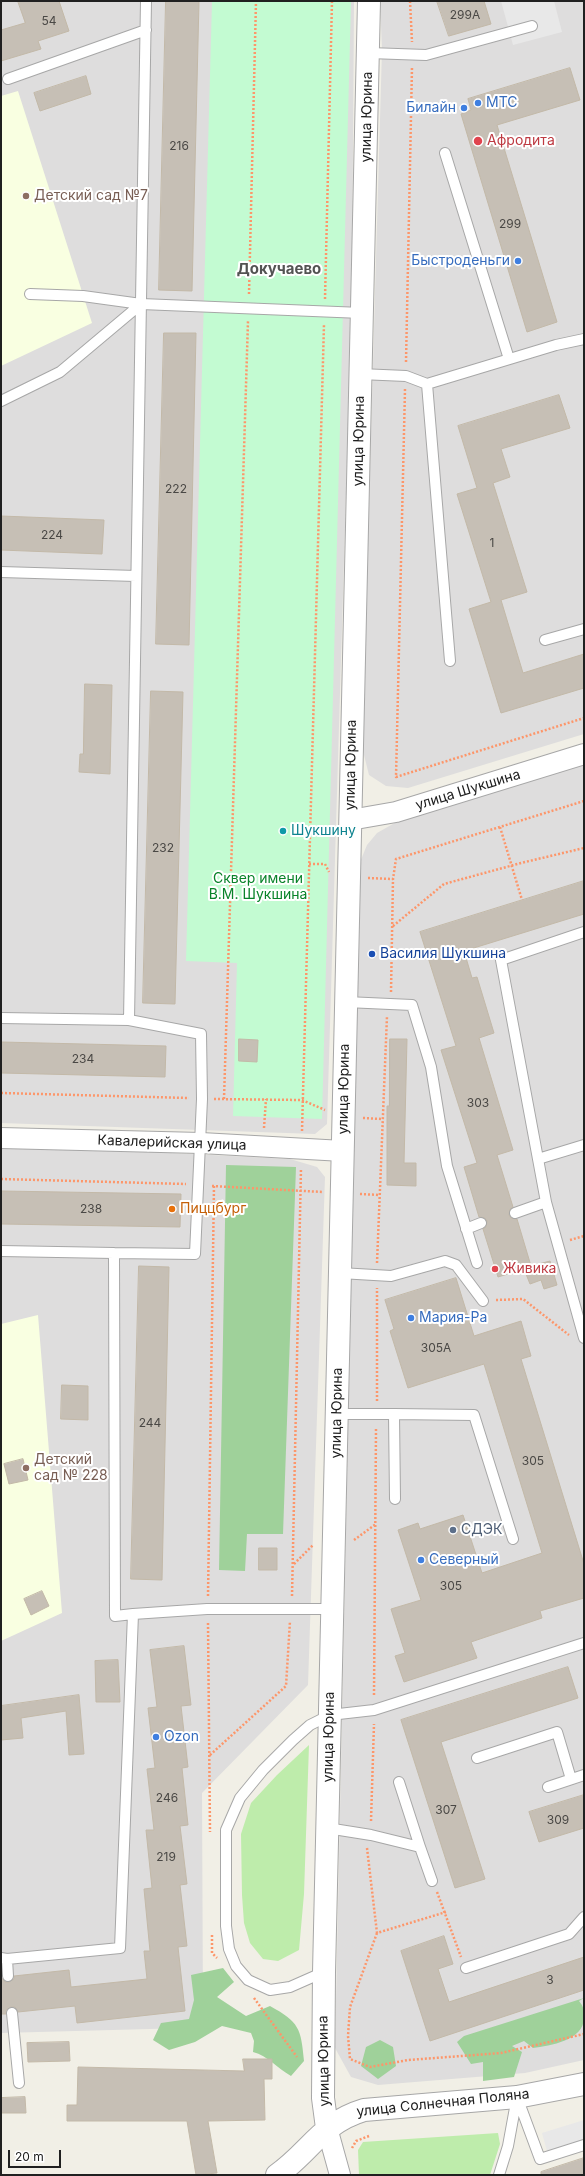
<!DOCTYPE html>
<meta charset="utf-8">
<style>
body{margin:0}
#map{position:relative;width:585px;height:2176px;overflow:hidden;background:#f1efe6;font-family:Inter,sans-serif}
canvas{display:block}
.frame{position:absolute;inset:0;border:2px solid #202020;pointer-events:none}
.scale{position:absolute;left:8px;top:2150px;width:53px;height:18px;box-sizing:border-box;border:2px solid #202020;border-top:0;padding-left:5px;font-size:12px;line-height:14px;white-space:nowrap;color:#202020;-webkit-text-stroke:3px #fff;paint-order:stroke}
</style>
<div id="map">
<canvas width="585" height="2176"></canvas>
<div class="frame"></div>
<div class="scale">20 m</div>
</div>
<script>
const c = document.querySelector('canvas').getContext('2d');
c.lineJoin = 'round';
function fill(path, color) {
  c.fillStyle = color;
  c.fill(path, 'evenodd');
}
function trace(path, color, width, dash) {
  c.strokeStyle = color;
  c.lineWidth = width;
  c.lineCap = dash ? 'butt' : 'round';
  c.setLineDash(dash || []);
  c.stroke(path);
}
function write(font, color, halo, rows, align = 'center') {
  c.font = font + ' Inter,sans-serif';
  c.lineWidth = 4;
  c.setLineDash([]);
  c.textBaseline = 'middle';
  c.strokeStyle = halo;
  c.fillStyle = color;
  for (const [text, x, y, turn = 0] of rows) {
    c.save();
    c.translate(x, y);
    c.rotate((+turn || 0) * Math.PI / 180);
    c.textAlign = isNaN(turn) ? turn : align;
    if (halo) c.strokeText(text, 0, 0);
    c.fillText(text, 0, 0);
    c.restore();
  }
}
fill(new Path2D(`
 M1,1h353l-2,294 -25,829 -12,10 -314,-11z
 M380,1h204v733l-176,54 -22,-2 -17,-11 -7,-28 20,-698z
 M584,761v1299l-59,13 -147,12 -27,-8 -16,-29 25,-1186 7,-17 10,-12 30,-17z
 M1,1148l111,2 178,9 27,8 8,10 -17,508 -106,108 1,222 -16,13 -186,5z`), '#dedddd');
fill(new Path2D(`
 M18,91l74,232 -91,43v-270z
 M38,1315l24,298 -61,28v-317z`), '#f9ffe1');
fill(new Path2D(`
 M309,1745l-5,149 -5,56 -21,11 -15,-2 -13,-16 -6,-20 -2,-28 -1,-61 10,-31 26,-28z
 M498,2133l2,11 -10,31h-131l-1,-25 5,-8z`), '#beecab');
fill(new Path2D(`
 M226,1165l70,2 -13,367h-36l-2,37 -26,-1z
 M223,1968l11,14 -17,15 29,19 24,-10c29,16 31,22 34,55l-13,15c-14,-8 -23,-20 -38,-24l1,-11 -3,-8 -29,-7 -27,16 -26,8 -16,-10 8,-17 28,-4 5,-19 -3,-25z
 M584,1998l-5,3c5,6 5,9 5,17 0,22 -34,28 -51,30l-9,-7 -12,5 10,6 -8,25 -31,4v-19l-12,2 -14,-22 7,-6z
 M380,2040l13,7 3,19 -18,13 -17,-13 5,-19z`), '#9fd19a');
fill(new Path2D(`
 M212,1h139l-29,1118 -89,-3 4,-153 -51,-2z`), '#c3fbd2');
fill(new Path2D(`
 M501,1h53l8,31 -49,13z
 M584,2120v20l-37,11 -5,-18z`), '#e8e8e8');
const building = new Path2D(`
 M18,1h41l10,30 -31,10 3,8 -40,12v-31l24,-7z
 M166,1h33l-7,290 -33,-1z
 M437,1h47l7,23 -42,12z
 M570,68l10,32 -83,25 60,197 -30,10 -66,-218 10,-4 -3,-11z
 M86,76l5,18 -51,17 -6,-18z
 M164,333h32l-7,312 -33,-1z
 M559,395l11,33 -69,21 9,28 -17,6 34,109 -26,8 22,73 61,-19v34l-83,25 -32,-104 22,-7 -34,-108 20,-6 -19,-62z
 M1,516l103,4 -2,34 -101,-4z
 M85,684l27,1 -2,89 -31,-2 1,-18h3z
 M151,691l32,1 -8,312 -32,-1z
 M584,881v33l-120,37 8,27 5,-1 17,56 -15,5 34,112 -16,5 16,52 -3,2 -1,6 2,3 6,1 14,47 19,-5 7,24 -13,4 -3,-9 -11,4 -6,-15 -26,8 -15,-48 3,-2 1,-6 -2,-3 -6,-1 -15,-50 13,-4 -36,-113 15,-4 -36,-114z
 M239,1039l19,1 -1,22 -18,-1z
 M390,1039h17l-3,124h12v23l-29,-1v-79h2z
 M1,1042l165,4 -1,31 -164,-4z
 M1,1191l180,3 -1,33 -179,-3z
 M139,1266l30,1 -7,313 -31,-1z
 M456,1278l18,58 47,-15 10,35 -10,3 63,205v34l-44,13 2,7 -71,24 6,16 -73,24 -9,-26 10,-3 -14,-44 30,-9 -23,-70 20,-7 2,6 43,-14 19,58 60,-20 -58,-189 -76,24 -18,-57 4,-2 -9,-29z
 M62,1385l26,1v34l-27,-1z
 M23,1459l5,21 -19,4 -5,-20z
 M259,1548h18v22h-18z
 M42,1591l7,15 -18,9 -7,-16z
 M184,1646l7,59 -10,1 7,61 -6,1 6,57 -8,1 7,58 -7,1 7,61 -9,1 7,64 -108,12 -2,-17 -57,6 -3,-5h-4l-5,3v4h-5v-37l4,5h4l5,-3v-3l55,-6 2,17 76,-8 -3,-28h6l-6,-62 8,-1 -6,-58h8l-7,-61 8,-1 -7,-60 9,-1 -7,-57z
 M118,1660l2,42h-24l-1,-41z
 M568,1667l10,31 -137,44 44,137 -30,9 -54,-168z
 M79,1695l5,59 -15,1 -3,-44 -45,7 2,20 -22,2v-34z
 M584,1795v33l-45,14 -10,-30z
 M444,1936l9,28 -15,5 11,33 135,-45v33l-154,51 -29,-90z
 M69,2042l1,19 -42,1 -1,-19z
 M243,2059h29v20h-8l1,41 -57,1 9,52 -21,2 -9,-54h-120v-16h10l1,-38 166,4z
 M25,2097l1,16h-25v-15z
 M584,2158v17h-43v-3z`);
fill(building, '#c6bfb5');
trace(building, '#c3b9a8', 1);
const service = new Path2D(`
 M369,53l57,2 106,-29
 M8,79l138,-49
 M445,153l64,206
 M30,294l53,2 58,8
 M360,374l46,2 21,8 129,-39 28,-6
 M427,384l23,277
 M1,401l59,-29 81,-68 221,9
 M1,572l135,4
 M545,640l39,-11
 M584,932l-83,28 45,242 38,136
 M346,1002l66,3 19,62 16,99 30,97
 M1,1018l128,2
 M538,1159l46,-14
 M515,1213l31,-11
 M466,1229l15,-6
 M1,1251l113,2
 M340,1273l51,3 54,-15 11,4 27,36
 M336,1414h58l1,85
 M394,1414l80,1 39,124
 M133,1614l-18,2 -1,-363 81,1 7,-155 -1,-65 -72,-14 17,-1019
 M477,1758l80,-26 14,47
 M399,1782l21,65
 M548,1787l36,-12
 M327,1828l44,7 49,12 12,34
 M1,1958l6,1 113,-11 13,-334 74,-5h125
 M7,1959l1,17
 M466,1968l103,-34 15,-17
 M324,1972l-34,15 -20,3 -22,-10 -12,-14 -7,-17 -3,-23v-96l14,-32 23,-28 30,-30 17,-15 20,-10 44,-5 210,-67
 M12,2013l7,70
 M517,2097l23,62 44,-14
 M499,2175l9,-29 9,-49`);
const minor = new Path2D(`
 M350,820l46,-8 188,-58
 M1,1138l200,5 142,8
 M327,2128l13,47`);
const tertiary = new Path2D(`
 M327,2128l-4,-30 1,-126 45,-1971
 M277,2175c33,-23 44,-52 87,-65l153,-13 67,-13`);
trace(service, '#a7a7a7', 12);
trace(minor, '#a7a7a7', 22);
trace(tertiary, '#a7a7a7', 24);
trace(new Path2D(`
 M410,1l2,41
 M249,294l7,-293
 M325,299l7,-298
 M406,362l6,-295
 M405,389l-9,388 188,-59
 M500,827l22,73
 M309,864h16l4,8
 M368,878l25,1
 M393,926l51,-42 77,-21 63,-15
 M391,992l2,-113 3,-20 188,-58
 M1,1093l188,5
 M214,1099l88,1 23,10
 M224,1099l24,-778
 M363,1118l19,1
 M264,1128l2,-29
 M302,1131l22,-807
 M1,1179l185,5
 M212,1186l111,6
 M360,1194l20,1
 M570,1240l14,-4
 M377,1263l10,-247
 M496,1300l27,-1 46,36
 M377,1401v-113
 M354,1540l22,-16
 M294,1564l19,-19
 M208,1596l6,-410
 M292,1596l9,-428
 M208,1623l2,209
 M374,1695l2,-267
 M210,1755l76,-69 4,-65
 M371,1821l3,-97
 M367,1848l10,85 69,-21
 M437,1892l24,65
 M377,1933l-27,74 -2,29 2,23 20,8 38,-7 93,-7 83,-19
 M212,1935v18l5,5
 M254,1998l43,59
 M352,2148l4,-7 13,-5`), '#fd966a', 2.5, [2, 2]);
trace(service, '#fff', 10);
trace(minor, '#fff', 20);
trace(tertiary, '#fff', 22);
for (const [x, y, r, color] of [
 [478,103,4,"#3f7fe0"],
 [464,108,4,"#3f7fe0"],
 [478,141,5,"#e0444e"],
 [26,196,4,"#8d6e63"],
 [518,261,4,"#3f7fe0"],
 [283,831,4,"#0f9aa8"],
 [372,954,4,"#1a4fb4"],
 [172,1209,4,"#e8710a"],
 [495,1269,4,"#e0444e"],
 [411,1318,4,"#3f7fe0"],
 [26,1468,4,"#8d6e63"],
 [453,1530,4,"#5c6f8a"],
 [421,1560,4,"#3f7fe0"],
 [156,1737,4,"#3f7fe0"]
]) {
  const dot = new Path2D();
  dot.arc(x, y, r, 0, 2 * Math.PI);
  c.fillStyle = color;
  c.fill(dot);
  trace(dot, '#fff', 1.5);
}
write('12px', '#4a4845', null, [
 ["299А",465,15],
 ["54",49,21],
 ["216",179,146],
 ["299",510,224],
 ["222",176,489],
 ["224",52,535],
 ["1",492,543],
 ["232",163,848],
 ["234",83,1059],
 ["303",478,1103],
 ["238",91,1209],
 ["305А",436,1348],
 ["244",150,1423],
 ["305",533,1461],
 ["305",451,1586],
 ["246",167,1798],
 ["307",446,1810],
 ["309",558,1820],
 ["219",166,1857],
 ["3",550,1980]
]);
write('14px', '#366cbe', '#fff', [
 ["МТС",486,103],
 ["Билайн",456,108,"right"],
 ["Быстроденьги",510,261,"right"],
 ["Мария-Ра",419,1318],
 ["Северный",429,1560],
 ["Ozon",164,1737]
], 'left');
write('14px', '#202020', '#fff', [
 ["улица Юрина",367,117,-89],
 ["улица Юрина",359,441,-89],
 ["улица Юрина",351,765,-89],
 ["улица Шукшина",468,790,-17],
 ["улица Юрина",344,1089,-89],
 ["Кавалерийская улица",172,1143,2],
 ["улица Юрина",337,1413,-89],
 ["улица Юрина",329,1737,-89],
 ["улица Юрина",324,2061,-91],
 ["улица Солнечная Поляна",443,2103,-6]
]);
write('14px', '#be3a42', '#fff', [
 ["Афродита",487,141],
 ["Живика",503,1269]
], 'left');
write('14px', '#785e54', '#fff', [
 ["Детский сад №7",34,196],
 ["Детский",34,1460],
 ["сад № 228",34,1476]
], 'left');
write('14px', '#0d838f', '#fff', [
 ["Шукшину",291,831]
], 'left');
write('14px', '#09832a', '#fff', [
 ["Сквер имени",258,879],
 ["В.М. Шукшина",258,895]
]);
write('14px', '#164399', '#fff', [
 ["Василия Шукшина",380,954]
], 'left');
write('14px', '#c56008', '#fff', [
 ["Пиццбург",180,1209]
], 'left');
write('14px', '#4e5e75', '#fff', [
 ["СДЭК",461,1530]
], 'left');
write('bold 15px', '#535353', '#fff', [
 ["Докучаево",279,269]
]);
</script>
